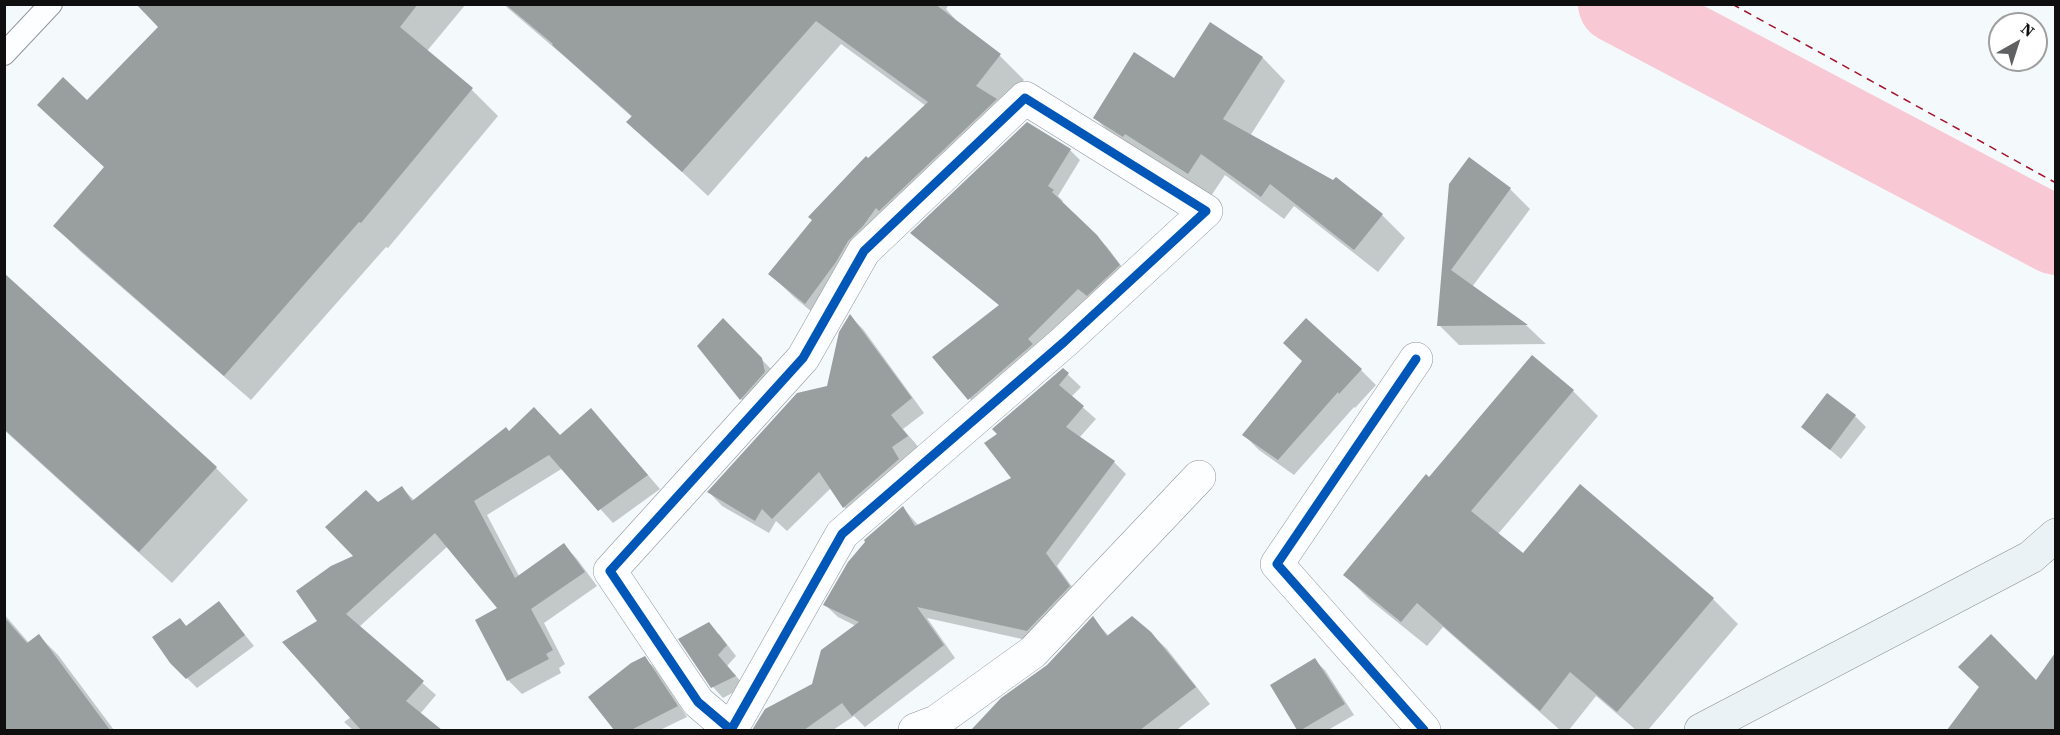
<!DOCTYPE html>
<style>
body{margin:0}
#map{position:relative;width:2060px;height:735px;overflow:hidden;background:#f4fafc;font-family:"Source Serif 4",serif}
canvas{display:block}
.frame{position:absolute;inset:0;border:6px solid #0f0f0f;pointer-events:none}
.north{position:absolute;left:1988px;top:12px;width:60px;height:60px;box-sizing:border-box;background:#fff;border:2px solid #9f9f9f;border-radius:50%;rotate:39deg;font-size:16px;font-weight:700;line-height:24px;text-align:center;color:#0f0f0f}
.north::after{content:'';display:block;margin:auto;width:21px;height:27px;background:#5f6162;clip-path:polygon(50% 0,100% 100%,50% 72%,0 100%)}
</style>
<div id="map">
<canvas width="2060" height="735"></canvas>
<div class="frame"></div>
<div class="north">N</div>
</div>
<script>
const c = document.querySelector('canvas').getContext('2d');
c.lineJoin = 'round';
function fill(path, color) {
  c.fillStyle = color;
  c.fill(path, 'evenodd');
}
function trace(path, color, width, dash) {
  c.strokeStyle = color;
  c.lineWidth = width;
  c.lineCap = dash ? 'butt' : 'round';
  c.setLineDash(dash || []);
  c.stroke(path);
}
fill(new Path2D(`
 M250,4h216l-39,47 45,39 26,26 -110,132 -2,-1 -135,153 -170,-148 -26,-26 50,-58 -18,-66z
 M503,4h446l-3,5 9,10 -1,2 46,35 24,24 -152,186 -42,61 -35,-29 -25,-24 98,-114 58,-54 -85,-62 -133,152 -80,-74 4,-5 -67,-60z
 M1210,24l53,34 22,23 -35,55 132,79 23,23 -27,34 -84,-66 -10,13 -59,-44 -14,21 -93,-55 -23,-23 80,-38z
 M1070,150l10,10 -22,36 5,5 -1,2 45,44 22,29 -150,133 -45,-51 66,-52 -88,-73z
 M1451,185l59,4 20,20 -58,78 55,39 19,18 -87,1 -20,-20z
 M4,275l212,193 32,32 -76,83 -168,-153z
 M850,316l13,13 61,84 -21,16 18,21 -63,71 -14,-14 -13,-19 -44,43 -11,-10 -7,12 -47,-27 -13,-14 119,-105z
 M723,320l49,50 -21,39 -10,-10z
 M1063,370l18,17 -10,10 25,22 -17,19 35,24 12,12 -69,92 24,33 -41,44 -113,-25 28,40 -90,69 -11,-11 -21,14h-66l-6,-12 52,-33 43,-59 -18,-9 -13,-12 78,-97 16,18 94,-47 -14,-44z
 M1361,370l15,15 -21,23 -1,-1 -60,68 -35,-25 -15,-15z
 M1573,391l25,25 -100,118 26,21 56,-69 133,113 25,25 -90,106h-12l-40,-34 -27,34h-9l-117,-103 -16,19 -57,-46 -25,-25 84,-96z
 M1827,395l28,21 11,11 -25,32 -38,-32z
 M604,424l56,65 -47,34 -50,-55 -76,47 32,61 45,-31 13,14 20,27 -53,37 21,41 -6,4 2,5 -39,21 -14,-14 -8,-72 -52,-62 -89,81 77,68 -16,19 16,16h-83l-9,-8 7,-5 -31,-95 35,-65 23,-54 24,-15 13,13 94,-68 51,4z
 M219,603l35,43 -57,42 -26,-26 9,-42 7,7z
 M4,614l25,29 10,-7 19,19 56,75h-110z
 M1093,619l16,17 41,-3 17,16 43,55 -32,25 2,1h-198l-3,-5 69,-59z
 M719,634l17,22 -9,10 18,20 -22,12 -10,-11 -33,-48z
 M644,658l11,10 32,49 -27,13h-44l-26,-32z
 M2056,658v72h-107l32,-43 55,-5z
 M1314,660l11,10 29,45 -26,15h-29l-27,-45z`), '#0003');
trace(new Path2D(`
 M1617,4l439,232`), '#f8c8d4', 78);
trace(new Path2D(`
 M1732,4l324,179`), '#a6122b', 1.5, [8, 6]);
fill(new Path2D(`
 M136,4h282l-18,23 73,61 -112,135 -2,-1 -135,154 -171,-150 51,-59 -67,-62 26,-28 24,23 71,-73z
 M505,4h430l66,50 -25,32 21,13 -118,112 -3,-3 -13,18 -15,15 -12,21 -31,42 -37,-30 44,-54 -4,-3 58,-61 2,2 60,-56 -112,-81 -134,151 -56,-50 6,-6 -80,-71 1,-1z
 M1210,22l53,35 -40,62 110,61 3,-3 47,37 -29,36 -84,-66 -9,13 -60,-43 -13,20 -63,-40 -2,3 -30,-19 41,-66 40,26z
 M1027,122l44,27 -23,37 6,4 -2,2 45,43 23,30 -33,31 -9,-7 -50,50 5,5 -65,56 -36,-43 67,-52 -89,-72z
 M1469,157l42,31 -60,82 77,55 -91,1 12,-142z
 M4,273l213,194 -78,85 -135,-123z
 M850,314l62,84 -21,17 17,21 -16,11 7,12 -56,49 -24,-36 -47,47 -10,-10 -7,12 -48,-29 90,-99 30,-7 12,-54z
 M723,318l39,40 3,14 -25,28 -43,-54z
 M1306,318l56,51 -23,25 -1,-2 -60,68 -36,-25 60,-74 -19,-18z
 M1532,355l42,35 -103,121 52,42 57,-69 134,114 -97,114 -47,-40 -30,39 -123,-108 -16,19 -58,-47 83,-101 3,3z
 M1063,368l6,5 -10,12 25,21 -18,21 49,34 -69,92 24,33 -43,45 -110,-24 27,38 -92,71 -10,-13 -38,27h-52l13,-21 47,-25 9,-34 38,-28 -36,-17 25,-43 17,-20 -1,-2 39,-34 12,20 96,-48 -27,-35 13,-9 -5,-5z
 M1827,393l29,22 -26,35 -29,-23z
 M534,407l26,28 31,-27 57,67 -50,36 -49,-56 -75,46 41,77 49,-35 21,29 -54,37 22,41 -7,4 3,5 -42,22 -32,-61 22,-12 -62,-75 -89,81 78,67 -18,20 36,29h-81l-79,-88 35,-21 -21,-30 35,-25 22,-10 -28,-29 41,-37 12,12 24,-16 10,15 94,-74 3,4z
 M219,601l26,34 -59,44 -16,-16 -18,-26 28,-19 6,8z
 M1093,616l14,20 25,-20 19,16 45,55 -56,43h-169l30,-32 46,-33z
 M4,617l23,26 12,-9 71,96h-106z
 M709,622l18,23 -9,10 18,21 -25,12 -33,-49z
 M1991,634l45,46 19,-27v77h-108l32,-43 -21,-20z
 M645,656l33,50 -47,24h-17l-26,-33 43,-34z
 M1315,658l30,46 -44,26h-4l-27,-45z`), '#999f9f');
const lane = new Path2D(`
 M4,54l47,-50`);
const street = new Path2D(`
 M1416,359l-139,205 147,166
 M731,730l-33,-28 -88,-131 193,-213 61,-107 161,-153 181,113 -142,131 -222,192 -111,196
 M915,730l21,-8 97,-70 166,-175`);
const secondary = new Path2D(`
 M1701,730l330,-173 25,-22`);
trace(lane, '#929596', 24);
trace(street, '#929596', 34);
trace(secondary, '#898b8c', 34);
trace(lane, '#fdfeff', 22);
trace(street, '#fdfeff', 33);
trace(secondary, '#ebf2f5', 33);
trace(new Path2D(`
 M1416,359l-139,205 147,166
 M731,730l-33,-28 -88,-131 193,-213 61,-107 161,-153 181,113 -142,131 -222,192 -111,196`), '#0057b8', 9);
</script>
